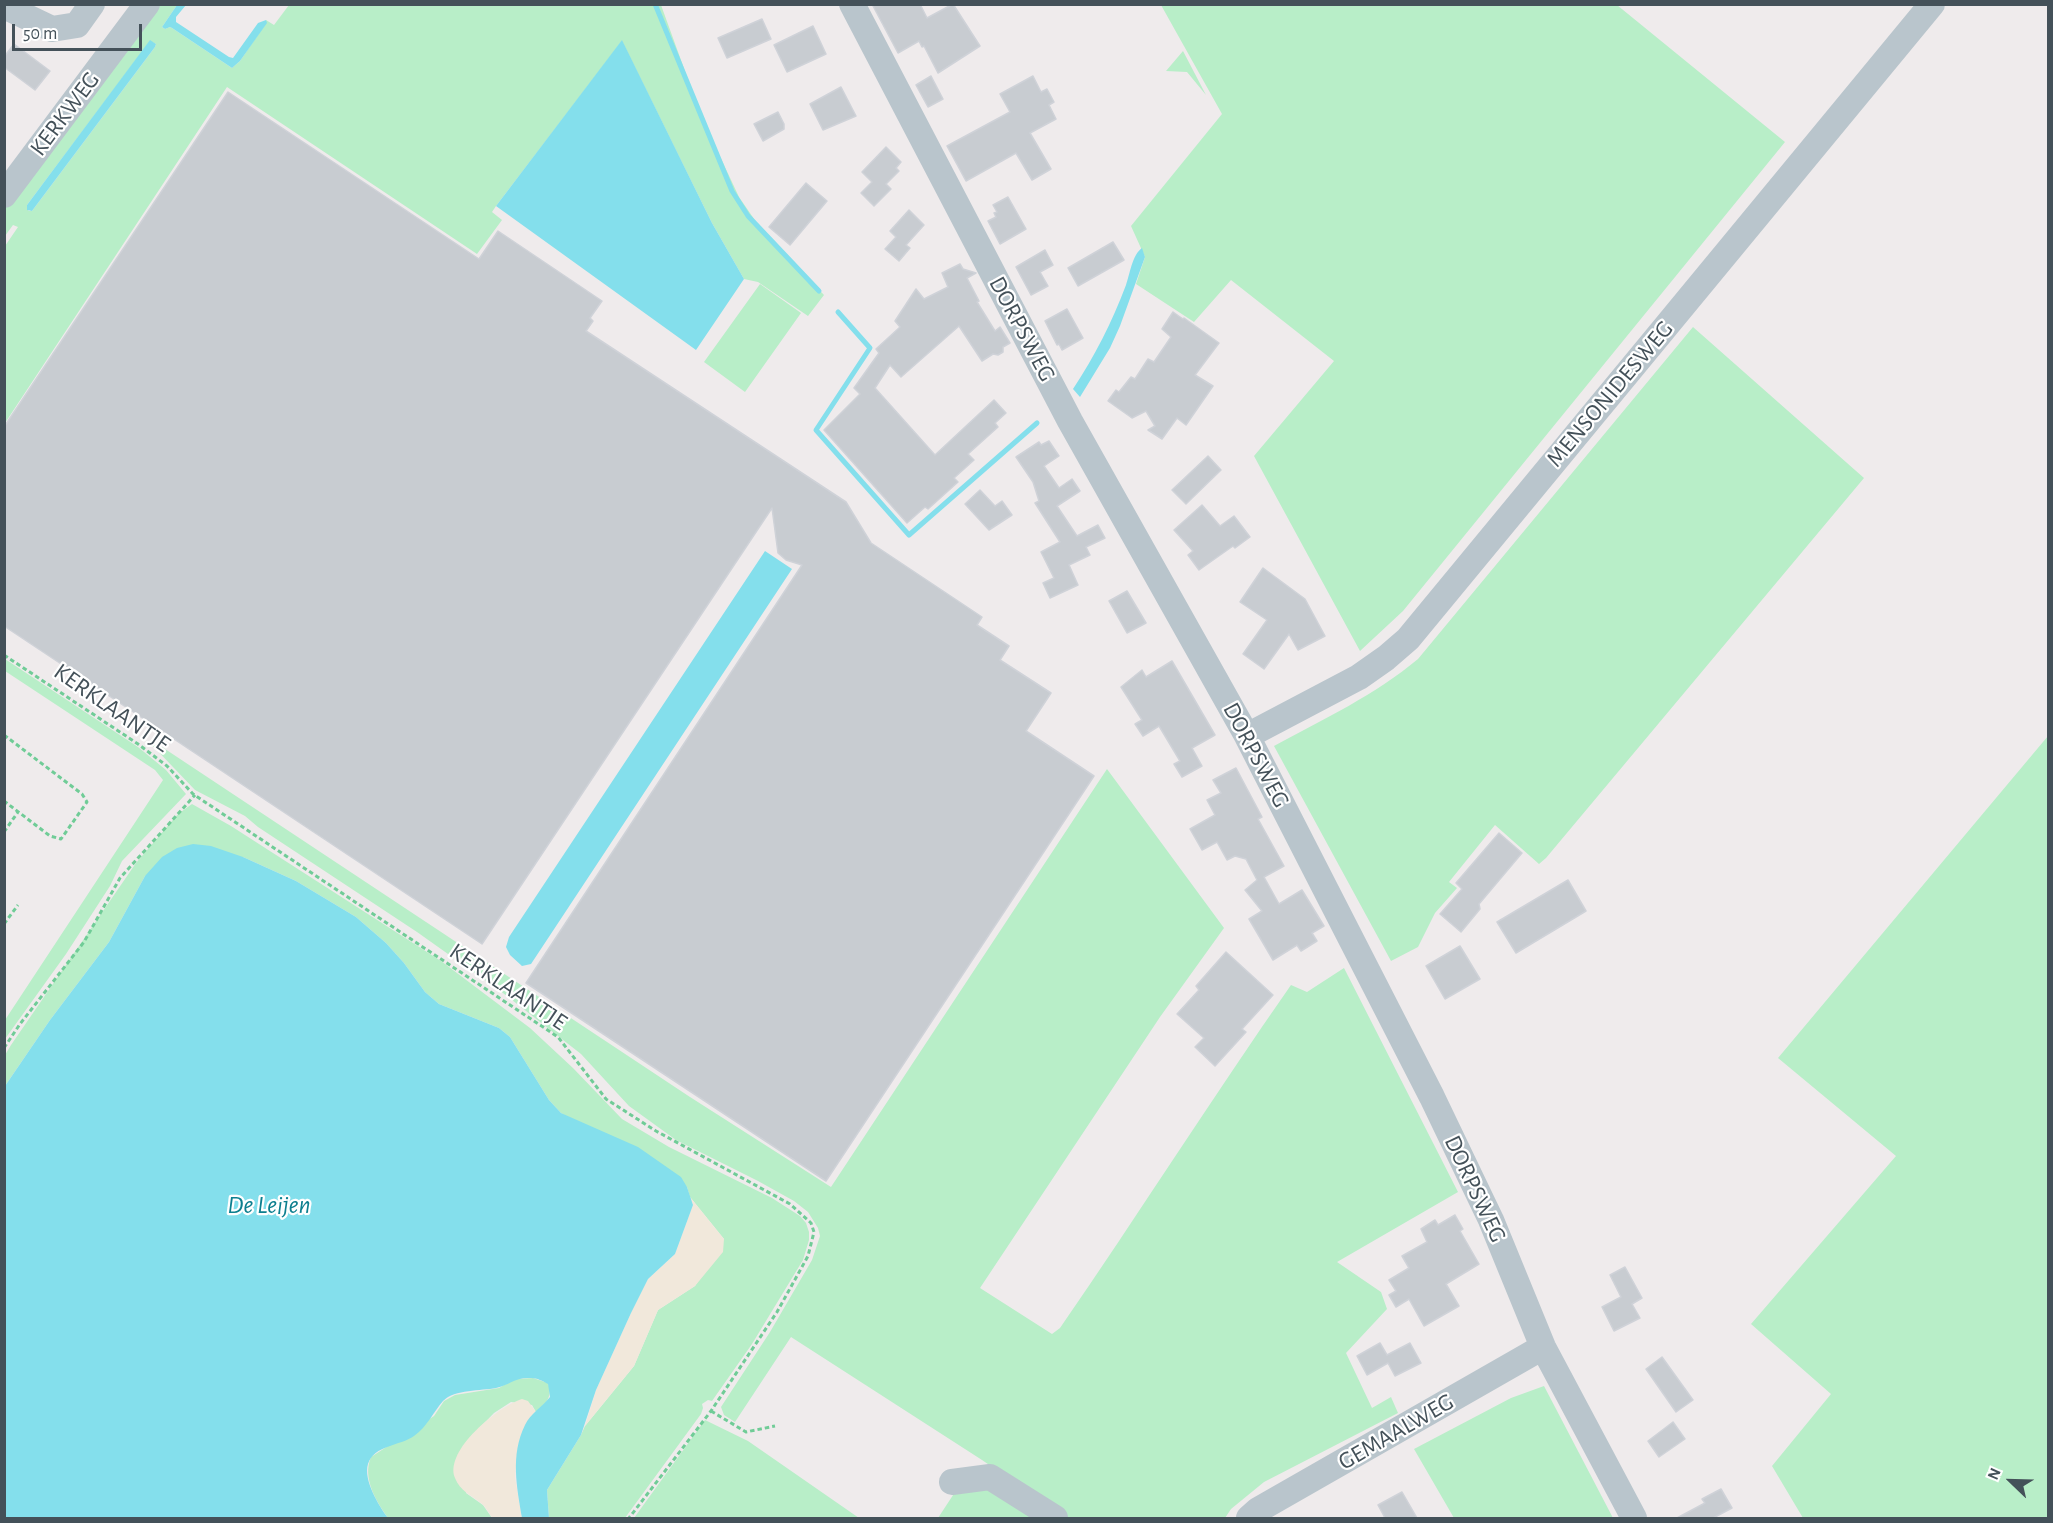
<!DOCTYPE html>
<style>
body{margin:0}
#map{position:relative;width:2053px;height:1523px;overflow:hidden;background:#efebec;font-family:"Alegreya Sans",sans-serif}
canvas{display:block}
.frame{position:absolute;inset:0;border:6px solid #445159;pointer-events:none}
.north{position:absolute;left:1981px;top:1451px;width:60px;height:60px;-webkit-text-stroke:4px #fff;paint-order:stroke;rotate:293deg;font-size:16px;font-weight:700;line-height:24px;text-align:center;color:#445159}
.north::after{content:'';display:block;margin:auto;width:21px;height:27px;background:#445159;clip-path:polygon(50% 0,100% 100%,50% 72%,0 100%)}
.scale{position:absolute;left:12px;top:24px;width:130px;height:27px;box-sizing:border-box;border:3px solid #445159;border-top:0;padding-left:8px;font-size:18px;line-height:21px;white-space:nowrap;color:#445159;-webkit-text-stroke:4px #fff;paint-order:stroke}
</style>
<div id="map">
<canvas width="2053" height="1523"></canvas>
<div class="frame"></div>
<div class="north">N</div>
<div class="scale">50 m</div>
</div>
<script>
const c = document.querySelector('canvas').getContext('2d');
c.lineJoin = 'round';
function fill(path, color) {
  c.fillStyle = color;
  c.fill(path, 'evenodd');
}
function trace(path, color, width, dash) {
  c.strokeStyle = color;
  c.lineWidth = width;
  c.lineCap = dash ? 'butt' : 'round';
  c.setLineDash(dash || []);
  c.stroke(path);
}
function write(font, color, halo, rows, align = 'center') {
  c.font = font + ' "Alegreya Sans",sans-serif';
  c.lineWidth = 4.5;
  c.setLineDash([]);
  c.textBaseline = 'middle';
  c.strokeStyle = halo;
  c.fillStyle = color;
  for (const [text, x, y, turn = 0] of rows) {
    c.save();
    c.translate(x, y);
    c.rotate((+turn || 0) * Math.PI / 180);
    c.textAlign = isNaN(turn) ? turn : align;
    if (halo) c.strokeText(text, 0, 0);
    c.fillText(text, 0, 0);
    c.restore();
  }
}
fill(new Path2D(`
 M155,5h22l-15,22 3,2 5,-2 2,1 60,40 8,-7 26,-38v-3l8,5 15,-20h372l41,113 37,79 24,35 61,63 -16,21 -50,-34 -14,-3 -32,-56 -90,-182 -126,165 -4,6 10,8 -25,34 -250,-167 -222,336v-177l13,-19 -5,-2 -8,11 -1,-32zM150,41l6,3 -1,3 -123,164h-3l-2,-2v-4z
 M1161,5h456l168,137 -382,469 -43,40 -106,-195 80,-95 -103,-81 -37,42 -58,-38 9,-27 -14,-31 91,-112z
 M1183,51l23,44 -19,-23 -21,-1z
 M760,284l41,29 -56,79 -41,-30z
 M1693,327l171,151 -318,380 -7,6 -44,-39 -46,57 8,6 -22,25 -17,34 -27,14 -117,-215c50,-27 101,-51 144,-87z
 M5,659l133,88 28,23 20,24 -64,67 -12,25 -44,68 -61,85v-19l158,-240 -8,-10 -150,-99z
 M2048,736v782h-245l-31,-52 59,-72 -80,-70 145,-168 -118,-98z
 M150,743l12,4 528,350 141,90 276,-418 117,159 -64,89 -180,271 72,46 8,-6c78,-113 152,-230 231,-343l16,7 37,-24 114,224 -121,70 44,30 6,17 -41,44 26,55 19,-11 7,16 -134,69 -33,27 -6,9h-158l-85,-58 -191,-123 -56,85 -11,-7 -3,-8 49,-75 42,-72 8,-24 -2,-8 -10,-16 -14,-11 -36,-20 -82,-41 -47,-34 -48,-52 -78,-61 -86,-61 -159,-105 -13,-11 -50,-26z
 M192,804l39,22 210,135 89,67 43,40 49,51 47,28 103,51 28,18 6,7 3,9v8l-6,20 -51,84 -40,57 -4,-1 -6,4 1,4 -2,6 -76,104h-76l-2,-28 34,-55 4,-9 49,-60 24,-56 37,-24 29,-47 -34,-42 -3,-10 -126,-74 -12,-13 -39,-63 -11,-9 -60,-24 -14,-12 -21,-29 -18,-20 -30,-26 -60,-36 -53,-24 -98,19 -36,66 -59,78 -45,66v-31l6,-10 125,-182 42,-49z
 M533,1378l15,5c5,14 -2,21 -12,29l-4,-7 -21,-3 -17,11 -27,28 -1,52 17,12 9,13h-104c-12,-17 -26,-40 -17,-61l63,-41 10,-15 11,-6 44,-7 15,-9z
 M1544,1386l69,132h-159l-40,-69 97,-51z
 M705,1420l43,21 111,77h-225z
 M983,1484l57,34h-102l21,-32z`), '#b8eec8');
fill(new Path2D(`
 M690,1197l34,42 -1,13 -28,34 -37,24 -24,56 -49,60 11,-36 35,-77 17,-34 27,-25 18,-49z
 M522,1399l6,2 8,11 -3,2 -16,41 -2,22 7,41h-30c-3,-5 -6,-11 -11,-15 -10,-8 -21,-12 -26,-25 -11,-28 44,-72 67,-79z`), '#f1e8db');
fill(new Path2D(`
 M177,5h9l-10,12v5l53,35 4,1 25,-35 8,-3 1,3 -27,38 -8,7 -60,-40 -2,-1 -5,2 -3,-2z
 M150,40l6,4 -1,3 -123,164 -5,-1v-5z
 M622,40l90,183 32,56 -48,71 -200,-144z
 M1142,248l3,9 -25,69 -10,22 -30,49 -7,-8c22,-33 39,-67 53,-104 4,-11 6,-30 16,-37z
 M765,551l27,18 -261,395 -9,2 -12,-11 -4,-8 3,-10z
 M193,844l18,2 32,11 53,24 60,36 30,26 18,20 21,29 14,12 60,24 11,9 39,63 12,13 77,34 43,30 6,10 6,18 -18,49 -27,25 -17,34 -35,77 -15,45 -34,55 2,28h-27c-5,-30 -12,-63 3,-93 5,-11 18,-19 25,-28l-2,-13c-5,-3 -11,-6 -17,-6 -17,-1 -21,7 -35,10 -15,3 -41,1 -53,13 -9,10 -16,26 -29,35 -14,10 -40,9 -46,28 -5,16 11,42 20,54h-383v-432l45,-66 59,-78 36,-66 17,-19 15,-9z`), '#84dfec');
trace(new Path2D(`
 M655,4l77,187 16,25 71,75
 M838,312l32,36 -54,82 93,105 128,-112`), '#84dfec', 5);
const building = new Path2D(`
 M872,4h48l7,14 26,-14 27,42 -42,27 -14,-27 -2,1 -3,-6 -21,12z
 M762,19l9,20 -44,19 -9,-20z
 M813,26l13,28 -39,18 -13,-27z
 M14,44l36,27 -15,19 -31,-23v-10z
 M931,76l12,23 -15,8 -12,-22z
 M1033,76l8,16 6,-3 7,13 -5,3 7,14 -26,14 21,36 -19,11 -16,-27 -50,28 -19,-35 63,-34 -10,-18z
 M841,87l15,29 -33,14 -13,-26z
 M228,92l251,167 19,-28 104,70 -12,17 3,3 -7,10 260,171 25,41 111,74 -5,8 32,21 -9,14 51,33 -25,38 68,45 -268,405 -300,-198 276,-418 -16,-5 -8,-7 -6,-45 -290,436 -478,-318v-199z
 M778,112l6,12v5l-21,12 -9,-17z
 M886,147l15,15 -5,6 3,3 -13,13 5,5 -17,17 -13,-13 11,-11 -10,-10z
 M806,183l21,18 -37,44 -21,-18z
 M1008,197l18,32 -26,15 -12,-23 8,-4 -2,-4 3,-1 -4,-7z
 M909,210l15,15 -18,20 4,3 -11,13 -14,-12 11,-12 -6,-6z
 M1113,242l11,18 -46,26 -10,-18z
 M1045,250l8,15 -13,7 8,14 -17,9 -15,-28z
 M960,264l3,5 13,4 -9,5 12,23 -2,1 18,29 5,-4 10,16 -7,4v5l-5,3 -5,-1 -11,7 -23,-35 -58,51 -11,-12 -15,23 60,67 59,-55 12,13 -11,10 3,4 -30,27 6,6 -20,18 4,4 -30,27 -3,-2 -18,16 -83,-93 36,-36 -6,-6 25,-35 -3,-4 24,-22 -5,-6 21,-32 8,10 24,-12 -6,-14z
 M1067,309l16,29 -21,12 -3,-6 -2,1 -12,-24z
 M1173,312l10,7 1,-1 35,25 -24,32 18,11 -27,39 -9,-7 -15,21 -14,-9 7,-4 -9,-15 -14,7 -24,-17 8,-11 3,2 12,-15 4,2 13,-20 6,3 17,-25 -9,-8z
 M1049,441l10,15 -15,10 15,22 13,-9 8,12 -23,15 20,30 21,-11 7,13 -19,9 4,8 -21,10 9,20 -28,13 -7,-15 11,-5 -13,-26 19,-10 -25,-39 4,-2 -6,-19 -17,-25 23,-15 2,3z
 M1208,456l13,14 -35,34 -14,-14z
 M980,490l15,16 7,-5 10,14 -23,15 -24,-26z
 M1202,505l18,21 14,-10 16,21 -15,11 -2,-2 -34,24 -11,-15 5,-4 -19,-21z
 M1263,568l42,31 20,37 -27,14 -9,-16 -25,35 -21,-15 24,-34 -27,-18z
 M1127,591l19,32 -19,10 -18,-32z
 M1172,661l43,74 -23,13 10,18 -20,11 -8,-13 6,-3 -21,-35 -16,10 -8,-12 7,-4 -21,-33 21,-17 4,7z
 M1236,768l26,49 -4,2 26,47 -20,11 15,27 23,-14 22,36 -12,7 5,8 -16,10 -4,-6 -24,15 -24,-41 13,-8 -17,-21 12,-10 -11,-21 -11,-3 -8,4 -10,-18 -15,8 -12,-21 25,-14 -8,-15 14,-7 -8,-13z
 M1499,833l23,20 -43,51 1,5 -19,23 -21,-18 22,-25 -6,-6z
 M1568,880l18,31 -70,42 -19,-31z
 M1460,946l20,33 -35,20 -19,-33z
 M1226,952l47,43 -31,34 4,3 -31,34 -20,-19 9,-9 -27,-24 22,-24 -3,-4z
 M1455,1215l8,14 -3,2 19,33 -33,20 13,22 -35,20 -15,-27 -13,8 -7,-12 7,-4 -7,-11 20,-12 -7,-12 25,-14 -6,-13 14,-9 3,5z
 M1625,1267l17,31 -10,6 8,14 -26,13 -12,-24 19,-10 -11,-22z
 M1380,1343l7,12 23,-12 11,20 -26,13 -7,-13 -21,12 -10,-19z
 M1662,1357l31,43 -17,12 -30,-43z
 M1673,1422l12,17 -26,18 -11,-16z
 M1721,1489l11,19 -19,10h-36l28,-15 -3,-4z
 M1402,1492l15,26h-32l-7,-13z`);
fill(building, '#c8ccd1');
trace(building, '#cfd2d8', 1.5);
trace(new Path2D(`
 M4,655l134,89 29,22 26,28 365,243 48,62 50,32 134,73 21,19 3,9 -6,24 -31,56 -66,99 -82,107
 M4,735l78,59 5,8 -26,37 -11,-3 -46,-35
 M4,832l14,-20
 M4,924l14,-19
 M4,1048l16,-24 64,-82 36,-64 75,-83
 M711,1411l35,21 29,-6`), '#70cc97', 3, [4.5, 3]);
trace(new Path2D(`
 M852,4l218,417 177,315 185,361 59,123 52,127 91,171
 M4,6l48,23 25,-4 15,-21
 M4,195l143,-191
 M1247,736l112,-59 27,-19 22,-19 524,-635
 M952,1482l38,-5 65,41
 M1249,1518l9,-8 285,-163`), '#b9c5cc', 26);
write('24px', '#445159', '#fff', [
 ["KERKWEG",65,114,-53],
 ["DORPSWEG",1022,329,62],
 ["MENSONIDESWEG",1610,394,-50],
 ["KERKLAANTJE",112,708,35],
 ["DORPSWEG",1256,755,62],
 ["KERKLAANTJE",508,987,34],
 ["DORPSWEG",1475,1189,65],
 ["GEMAALWEG",1396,1432,-30]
]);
write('italic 26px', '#0c7f8f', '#fff', [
 ["De Leijen",269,1205]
]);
</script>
